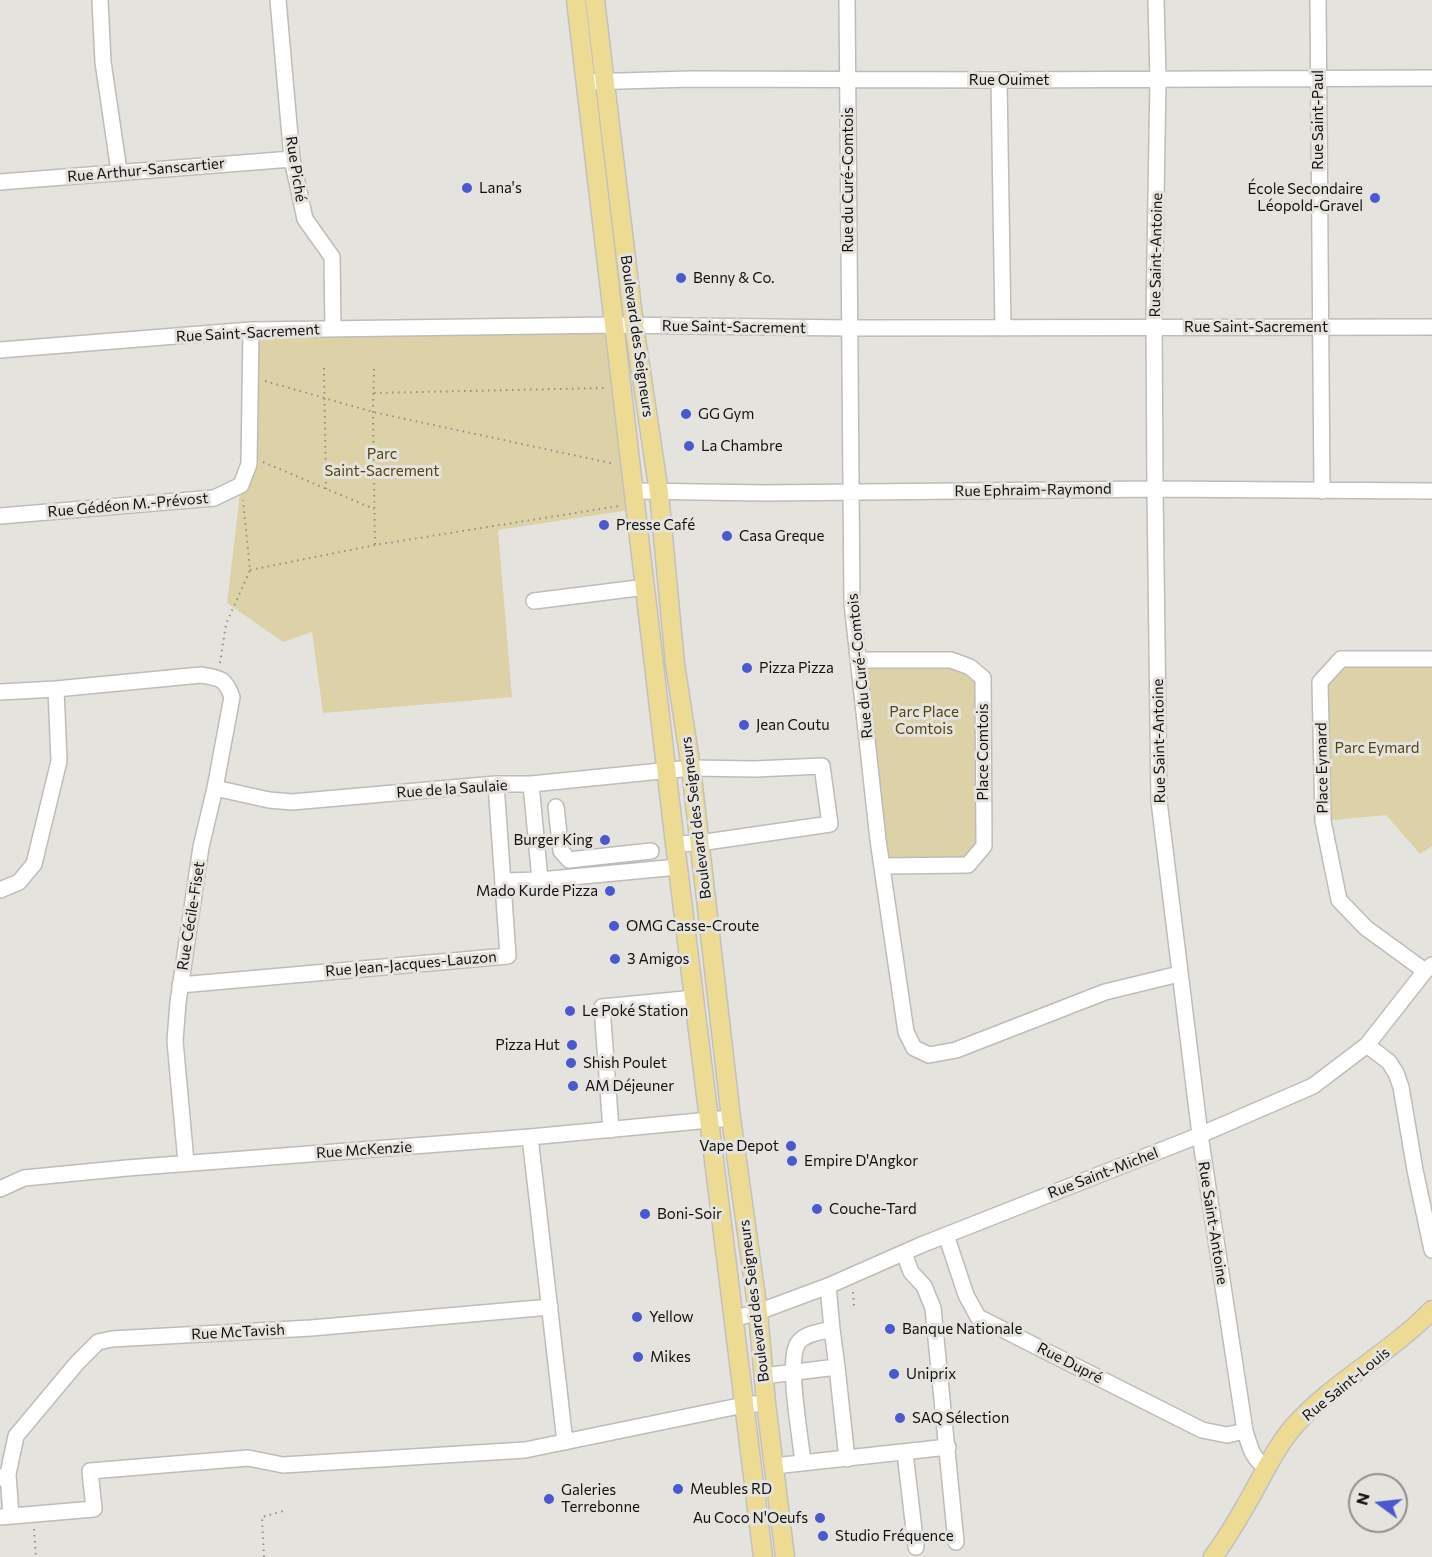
<!DOCTYPE html>
<meta charset="utf-8">
<style>
body{margin:0}
#map{position:relative;width:1432px;height:1557px;overflow:hidden;background:#e5e3dd;font-family:Commissioner,sans-serif}
canvas{display:block}
.north{position:absolute;left:1348px;top:1473px;width:60px;height:60px;box-sizing:border-box;background:#e5e3dd;border:2px solid #918f8b;border-radius:50%;rotate:285deg;font-size:16px;font-weight:700;line-height:24px;text-align:center;color:#12110f}
.north::after{content:'';display:block;margin:auto;width:21px;height:27px;background:#4c59ce;clip-path:polygon(50% 0,100% 100%,50% 72%,0 100%)}
</style>
<div id="map">
<canvas width="1432" height="1557"></canvas>
<div class="north">N</div>
</div>
<script>
const c = document.querySelector('canvas').getContext('2d');
c.lineJoin = 'round';
function fill(path, color) {
  c.fillStyle = color;
  c.fill(path, 'evenodd');
}
function trace(path, color, width, dash) {
  c.strokeStyle = color;
  c.lineWidth = width;
  c.lineCap = dash ? 'butt' : 'round';
  c.setLineDash(dash || []);
  c.stroke(path);
}
function write(font, color, halo, rows, align = 'center') {
  c.font = font + ' Commissioner,sans-serif';
  c.lineWidth = 6;
  c.setLineDash([]);
  c.textBaseline = 'middle';
  c.strokeStyle = halo;
  c.fillStyle = color;
  for (const [text, x, y, turn = 0] of rows) {
    c.save();
    c.translate(x, y);
    c.rotate((+turn || 0) * Math.PI / 180);
    c.textAlign = isNaN(turn) ? turn : align;
    if (halo) c.strokeText(text, 0, 0);
    c.fillText(text, 0, 0);
    c.restore();
  }
}
fill(new Path2D(`
 M615,325l21,184 -138,21 14,167 -189,16 -11,-81 -29,10 -56,-39 14,-118 10,-155z
 M1341,659h91v187l-12,8 -34,-39 -63,6 -3,-139z
 M859,660h92l32,18 1,168 -16,19 -85,1z`), '#ddd1a7');
const minor = new Path2D(`
 M100,0l3,62 16,109
 M278,0l14,159 13,60 27,38 1,72
 M847,0l5,603 26,237 28,192 8,16 15,7 27,-5 149,-58 74,-18
 M1156,0l2,79 -4,235 1,175 4,312 41,334 45,296c5,16 7,28 22,37
 M1318,0l4,491
 M999,80l4,248
 M585,82l105,-3 309,1 433,-2
 M0,182l292,-23
 M0,350l251,-20 364,-5 233,3 584,-1
 M635,491l130,2 390,-4 277,2
 M0,516l214,-18 27,-13 8,-21 2,-134
 M534,601l112,-14
 M859,660h92l19,7 13,11 1,168 -16,19 -85,1
 M0,692l56,-3 145,-14c19,3 24,3 31,22l-17,91 -14,59 -23,155 -3,39 11,121
 M531,784l9,96
 M215,788l54,12 23,2 204,-18h35l160,-16 64,1 67,-3 8,58 -131,19 -24,1
 M556,807l5,44 8,9 82,-9
 M503,881l37,-1 138,-13
 M0,890l19,-8 15,-18 25,-103 -3,-72
 M1425,971l-59,-43 -27,-28 -16,-79 -3,-139 21,-23h91
 M180,985l328,-29 -12,-172
 M1367,1045l22,17 7,11 5,14 14,83 17,80
 M611,1130l-9,-123 93,-9
 M530,1137l35,305
 M0,1189l24,-11 103,-10 403,-31 201,-19
 M946,1235l20,60 12,22 224,113 25,5 18,-4
 M904,1253l7,19 13,14 9,22 23,234
 M733,1319l25,-7 70,-26 93,-41 279,-110 113,-49 54,-41 58,-74 7,-6
 M832,1329l5,38
 M763,1376l74,-9 10,92
 M905,1453l11,94
 M803,1463c-2,-23 -17,-103 -5,-120 7,-10 23,-11 34,-14l-4,-43
 M774,1466l174,-19
 M8,1474l3,42
 M0,1478l8,-4 8,-38 61,-73 21,-21 14,-3 199,-11 239,-21
 M0,1517l94,-8 -4,-38 158,-13 35,7 242,-15 219,-45 22,-2`);
const major = new Path2D(`
 M576,0l99,844 88,713
 M595,0l39,325 25,168 16,171 16,104 40,350 27,194 8,91 19,154
 M1213,1557c16,-22 30,-46 43,-70 12,-22 23,-44 39,-62 40,-44 95,-72 137,-115`);
trace(minor, '#bebcb6', 18);
trace(major, '#c1c1c1', 21);
trace(new Path2D(`
 M324,368l2,121
 M374,369l-1,43 2,133
 M265,381l108,31 242,52
 M374,393l232,-5
 M263,462l111,47
 M250,570l125,-25 244,-39
 M220,663l6,-39 24,-54 -7,-70
 M853,1292l1,15
 M34,1529l2,28
 M264,1557l-2,-40 25,-7`), '#91908b', 2, [1.5, 4.5]);
trace(minor, '#fff', 15);
trace(major, '#eedb93', 18);
for (const [x, y, r, color] of [
 [467,188,6,"#4c59ce"],
 [1375,198,6,"#4c59ce"],
 [681,278,6,"#4c59ce"],
 [686,414,6,"#4c59ce"],
 [689,446,6,"#4c59ce"],
 [604,525,6,"#4c59ce"],
 [727,536,6,"#4c59ce"],
 [747,668,6,"#4c59ce"],
 [744,725,6,"#4c59ce"],
 [605,840,6,"#4c59ce"],
 [610,891,6,"#4c59ce"],
 [614,926,6,"#4c59ce"],
 [615,959,6,"#4c59ce"],
 [570,1011,6,"#4c59ce"],
 [572,1045,6,"#4c59ce"],
 [571,1063,6,"#4c59ce"],
 [573,1086,6,"#4c59ce"],
 [791,1146,6,"#4c59ce"],
 [792,1161,6,"#4c59ce"],
 [817,1209,6,"#4c59ce"],
 [645,1214,6,"#4c59ce"],
 [637,1317,6,"#4c59ce"],
 [890,1329,6,"#4c59ce"],
 [638,1357,6,"#4c59ce"],
 [894,1374,6,"#4c59ce"],
 [900,1418,6,"#4c59ce"],
 [678,1489,6,"#4c59ce"],
 [549,1499,6,"#4c59ce"],
 [820,1518,6,"#4c59ce"],
 [823,1536,6,"#4c59ce"]
]) {
  const dot = new Path2D();
  dot.arc(x, y, r, 0, 2 * Math.PI);
  c.fillStyle = color;
  c.fill(dot);
  trace(dot, '#e5e3dd', 2);
}
write('15px', '#12110f', '#e5e3dd', [
 ["Rue Ouimet",1009,80],
 ["Rue Saint-Paul",1318,120,-90],
 ["Rue Piché",296,169,81],
 ["Rue Arthur-Sanscartier",146,170,-5],
 ["Rue du Curé-Comtois",848,180,-90],
 ["Rue Saint-Antoine",1156,255,-89],
 ["Rue Saint-Sacrement",734,327,1],
 ["Rue Saint-Sacrement",1256,327],
 ["Rue Saint-Sacrement",248,333,-3],
 ["Boulevard des Seigneurs",637,336,82],
 ["Rue Ephraim-Raymond",1033,490,-1],
 ["Rue Gédéon M.-Prévost",128,505,-5],
 ["Rue du Curé-Comtois",860,666,-96],
 ["Rue Saint-Antoine",1159,741,-91],
 ["Place Comtois",983,752,-90],
 ["Place Eymard",1322,768,-91],
 ["Rue de la Saulaie",452,789,-4],
 ["Boulevard des Seigneurs",696,818,-97],
 ["Rue Cécile-Fiset",191,916,-81],
 ["Rue Jean-Jacques-Lauzon",411,964,-5],
 ["Rue McKenzie",364,1150,-4],
 ["Rue Saint-Michel",1103,1173,-21],
 ["Rue Saint-Antoine",1213,1223,81],
 ["Boulevard des Seigneurs",754,1301,-97],
 ["Rue McTavish",238,1332,-3],
 ["Rue Dupré",1070,1363,27],
 ["Rue Saint-Louis",1346,1384,-39]
]);
write('15px', '#12110f', '#e5e3dd', [
 ["Lana's",479,188],
 ["École Secondaire",1363,189,"right"],
 ["Léopold-Gravel",1363,206,"right"],
 ["Benny & Co.",693,278],
 ["GG Gym",698,414],
 ["La Chambre",701,446],
 ["Presse Café",616,525],
 ["Casa Greque",739,536],
 ["Pizza Pizza",759,668],
 ["Jean Coutu",756,725],
 ["Burger King",593,840,"right"],
 ["Mado Kurde Pizza",598,891,"right"],
 ["OMG Casse-Croute",626,926],
 ["3 Amigos",627,959],
 ["Le Poké Station",582,1011],
 ["Pizza Hut",560,1045,"right"],
 ["Shish Poulet",583,1063],
 ["AM Déjeuner",585,1086],
 ["Vape Depot",779,1146,"right"],
 ["Empire D'Angkor",804,1161],
 ["Couche-Tard",829,1209],
 ["Boni-Soir",657,1214],
 ["Yellow",649,1317],
 ["Banque Nationale",902,1329],
 ["Mikes",650,1357],
 ["Uniprix",906,1374],
 ["SAQ Sélection",912,1418],
 ["Meubles RD",690,1489],
 ["Galeries",561,1490],
 ["Terrebonne",561,1507],
 ["Au Coco N'Oeufs",808,1518,"right"],
 ["Studio Fréquence",835,1536]
], 'left');
write('15px', '#53450f', '#e5e3dd', [
 ["Parc",382,454],
 ["Saint-Sacrement",382,471],
 ["Parc Place",924,712],
 ["Comtois",924,729],
 ["Parc Eymard",1377,748]
]);
</script>
